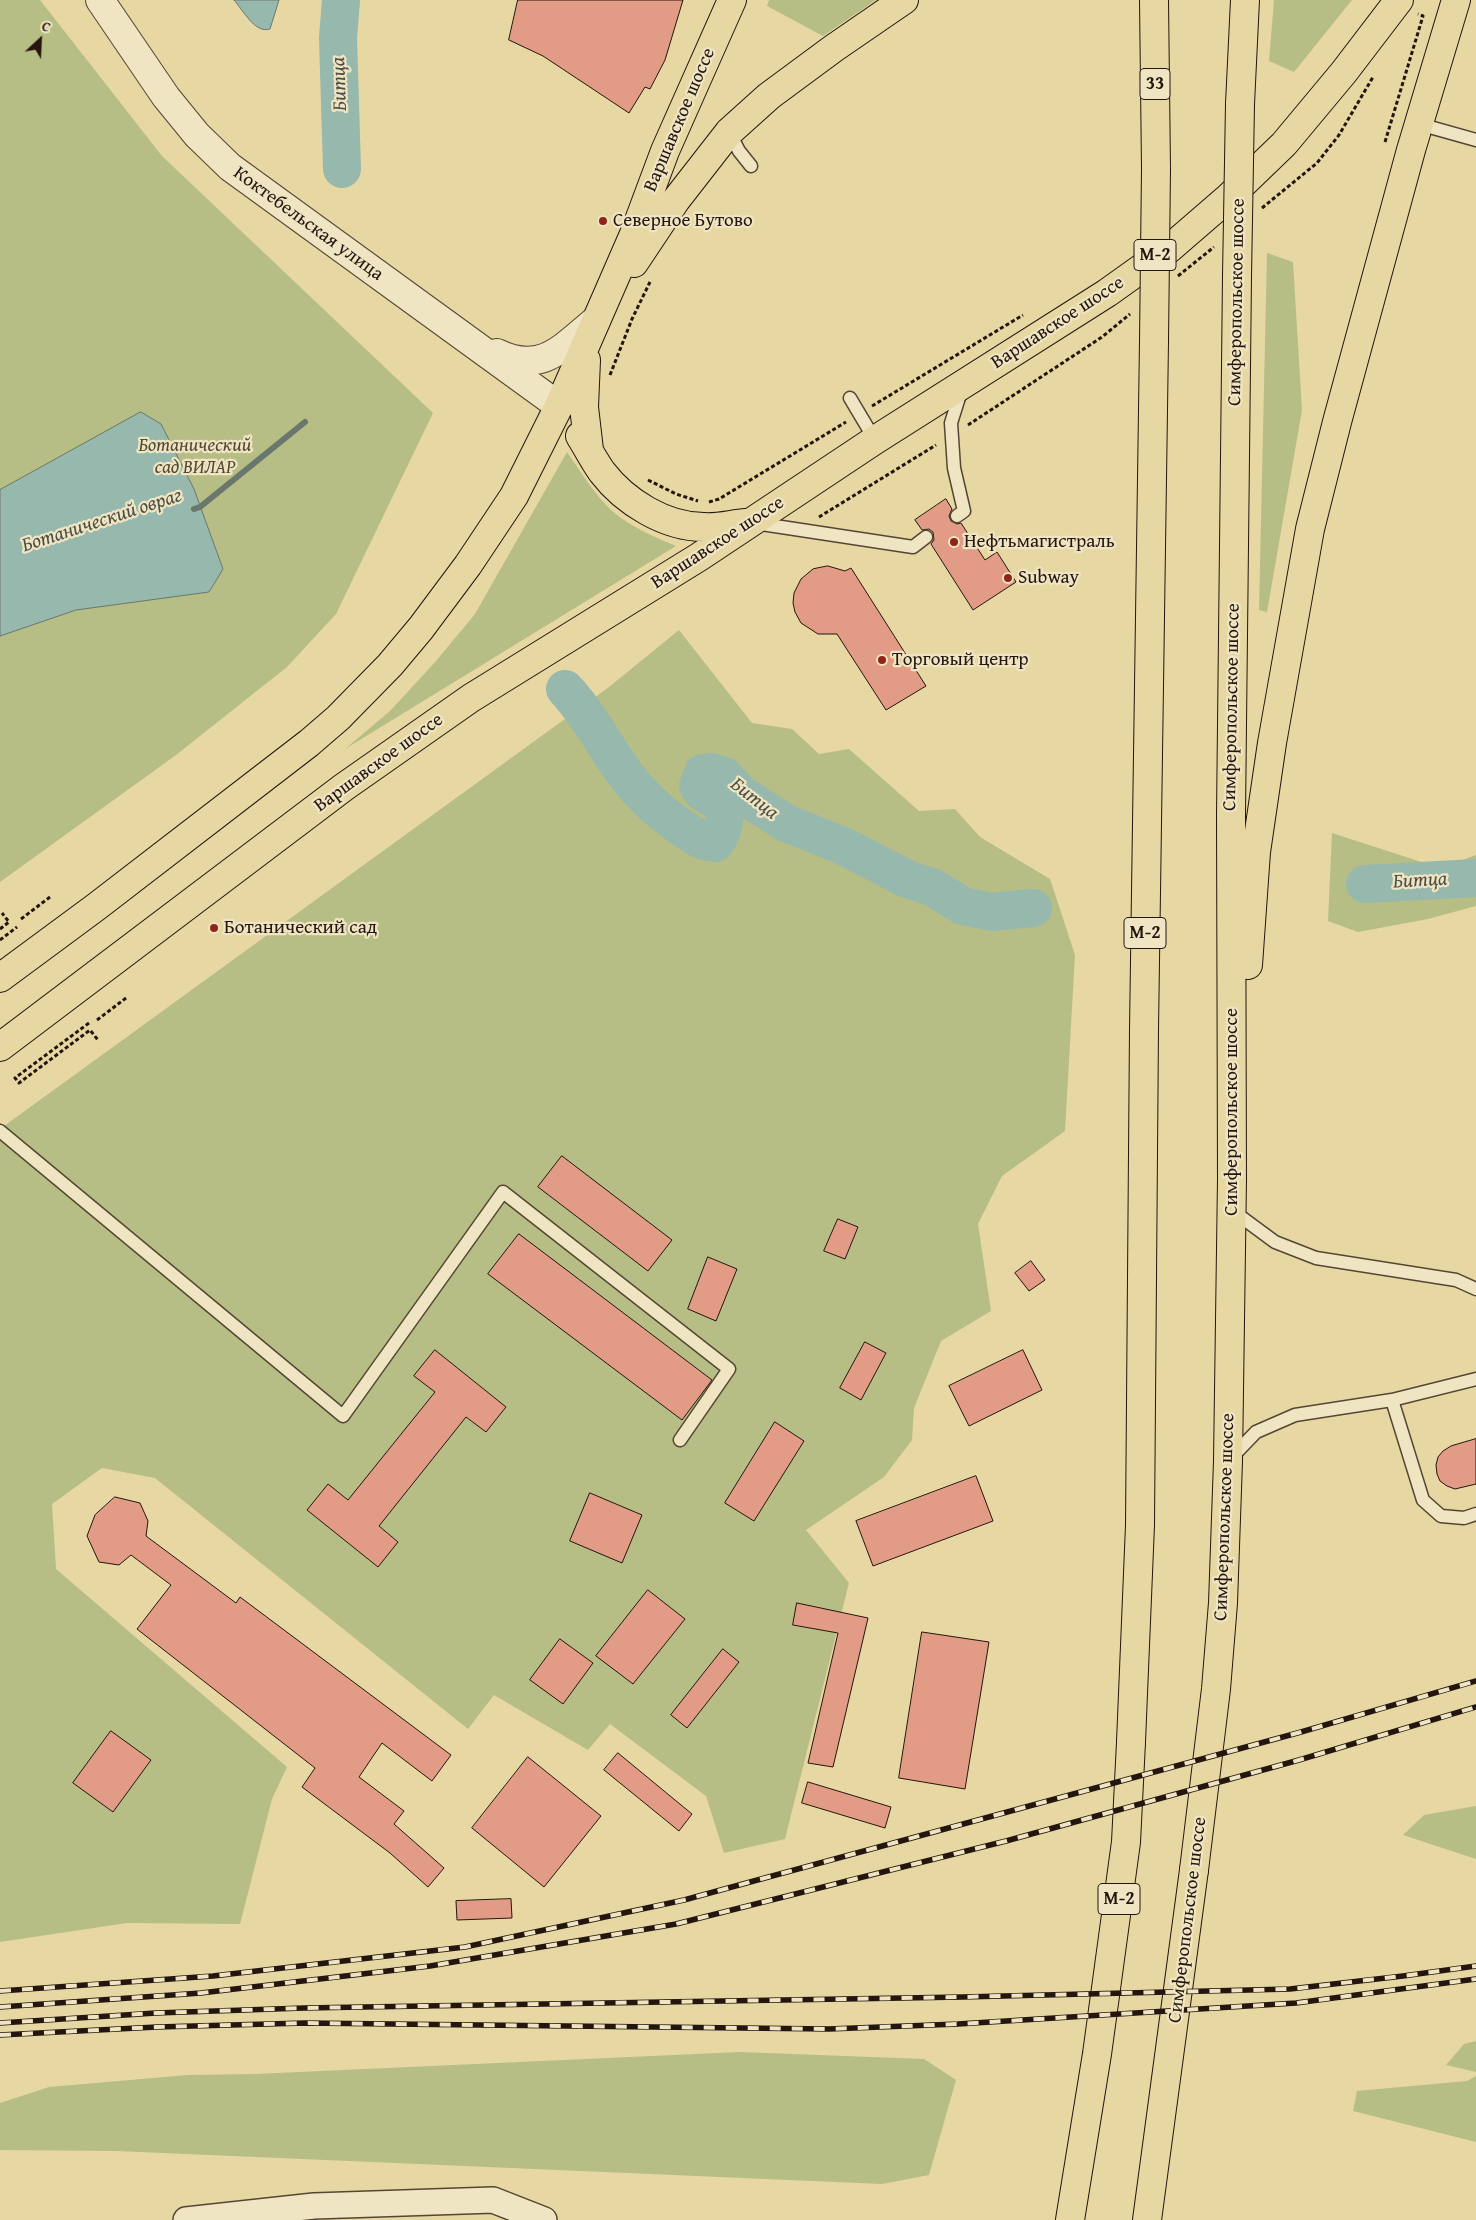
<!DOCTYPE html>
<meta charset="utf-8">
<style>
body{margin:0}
#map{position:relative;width:1476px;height:2220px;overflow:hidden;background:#e6d7a3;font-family:"Gentium Book Plus",serif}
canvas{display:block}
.north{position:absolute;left:15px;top:15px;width:50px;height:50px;-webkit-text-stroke:4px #efe5c3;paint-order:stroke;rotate:25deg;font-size:14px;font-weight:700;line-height:20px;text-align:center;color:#24150e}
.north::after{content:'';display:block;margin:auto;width:18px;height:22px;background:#24150e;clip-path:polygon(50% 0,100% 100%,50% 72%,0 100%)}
</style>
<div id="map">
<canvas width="1476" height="2220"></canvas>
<div class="north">С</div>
</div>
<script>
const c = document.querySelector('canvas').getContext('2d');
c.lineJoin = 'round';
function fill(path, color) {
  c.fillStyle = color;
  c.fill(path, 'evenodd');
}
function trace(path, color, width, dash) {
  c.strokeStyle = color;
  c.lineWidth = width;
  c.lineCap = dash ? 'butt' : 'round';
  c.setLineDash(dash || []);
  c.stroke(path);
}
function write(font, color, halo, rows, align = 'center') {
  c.font = font + ' "Gentium Book Plus",serif';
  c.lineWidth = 4.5;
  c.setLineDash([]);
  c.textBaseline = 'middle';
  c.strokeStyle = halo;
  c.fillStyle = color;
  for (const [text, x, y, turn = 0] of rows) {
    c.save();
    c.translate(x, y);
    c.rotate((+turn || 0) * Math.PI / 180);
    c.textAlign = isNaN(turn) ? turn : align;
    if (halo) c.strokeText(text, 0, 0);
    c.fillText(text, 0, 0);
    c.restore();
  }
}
fill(new Path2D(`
 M0,0h40l122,156 271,257 -97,201 -49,53 -111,88 -176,127z
 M769,0h107l-53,36 -56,-30z
 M1274,0h78l-58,72 -25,-11z
 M1267,253l26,9 9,148 -35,202 -8,-2z
 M567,452c16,23 32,50 54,66 17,12 36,20 55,28l-331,203 45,-38 46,-50 39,-47z
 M679,630l73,93 40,6 27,25 30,-5 70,62 36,-2 25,28 70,42 25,76 -10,176 -63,45 -24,48 13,87 -50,30 -27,67 -2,32 -28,37 -78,53 43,53 -64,256 -61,14 -18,-57 -96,-72 -22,26 -94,-55 -26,34 -313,-251 -53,-10 -50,36 4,65 231,198 -15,32 -32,125 -113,-1 -127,19v-813l609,-442z
 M1332,833l108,35 36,-13v51l-48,13 -70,13 -30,-11z
 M1476,1806v53l-73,-24 21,-20z
 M1476,2041v31l-30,-7 18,-21z
 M740,2052l184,7 32,21 -27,95 -47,9 -765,-33 -117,-1v-47l49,-16 139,-12 67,-1z
 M1476,2076v66l-123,-31 4,-20 110,-10z`), '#b6be85');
const water = new Path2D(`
 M234,0h45l-9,29c-15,5 -27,-19 -36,-29z
 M141,412l20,12 33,65 29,80 -14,23 -133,18 -76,26v-146z`);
fill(water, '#97b8ad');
trace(water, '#69776d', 1);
trace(new Path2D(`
 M194,509l6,-2 105,-85`), '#69776d', 6);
trace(new Path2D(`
 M341,0l-3,38 4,131
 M565,689c23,24 38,54 58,82 16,23 35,40 58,56 11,7 20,16 34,16 9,-12 12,-24 7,-39l-20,-12 -4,-6 5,-13 8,-1 13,4 17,18 45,29 57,23 64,33 25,8 31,19 29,6 41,-4
 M1365,884l111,-6`), '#97b8ad', 38);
const building = new Path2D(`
 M518,0h165l-18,60 -15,29 -5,-2 -16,26 -86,-57 -34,-16z
 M946,499l6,10 -3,7 2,5 6,3 4,-1 24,37 12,-8 19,30 -43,28 -42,-66 3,-4 -1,-8 -4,-3 -7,1 -7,-10z
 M828,566l17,5 6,-3 75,118 -40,24 -49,-76h-19l-17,-11 -6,-11 -2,-9 1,-10 7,-14 12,-10z
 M562,1156l110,84 -24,31 -110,-84z
 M838,1219l20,8 -13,32 -21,-8z
 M519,1234l193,146 -30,40 -194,-146z
 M708,1257l29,12 -21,52 -28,-12z
 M1031,1261l14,19 -16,11 -14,-18z
 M865,1342l21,11 -25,47 -21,-12z
 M435,1350l71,57 -20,25 -20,-15 -87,109 19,16 -20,25 -71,-57 21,-26 20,16 87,-108 -21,-16z
 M1023,1350l19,40 -73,36 -20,-40z
 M775,1422l29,19 -50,80 -29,-18z
 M1476,1439v45l-21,5 -8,-3 -7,-5 -3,-7 -1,-9 2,-8 5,-6 8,-5z
 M976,1476l17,45 -120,45 -17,-45z
 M590,1493l52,22 -20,48 -52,-22z
 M115,1497l25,6 8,18 -2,15 90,67 4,-6 211,158 -19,26 -50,-38 -23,34 45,34 -10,13 50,44 -16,19 -38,-34 -88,-66 13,-19 -178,-139 34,-44 -40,-30 -12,10 -20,-3 -12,-26 8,-21z
 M648,1590l37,29 -52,65 -37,-28z
 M797,1603l71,15 -35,149 -25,-4 30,-130 -45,-8z
 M922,1632l67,10 -24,147 -66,-11z
 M560,1639l33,24 -30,41 -33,-24z
 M723,1649l16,13 -52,66 -16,-13z
 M111,1731l40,29 -38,52 -40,-29z
 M618,1753l74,61 -13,17 -75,-61z
 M528,1757l73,59 -57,71 -72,-59z
 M808,1782l83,25 -6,21 -83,-25z
 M511,1899l1,19 -55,2 -1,-19z`);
fill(building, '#e29c85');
trace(building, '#24150e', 1);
const service = new Path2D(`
 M1419,124l57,16
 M729,132l10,19 12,15
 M850,398l25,42
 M957,516l7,-5 -10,-43 -3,-45 11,-35
 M755,523l158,24 13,-10
 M0,1131l343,285 160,-224 226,177 -49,71
 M1233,1211l42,31 41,16 140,22 20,9
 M1392,1400l31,100 18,16 23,2 12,-4
 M1230,1459l26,-27 39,-17 97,-15 84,-21`);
const minor = new Path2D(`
 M186,2220l128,-14 179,-6 51,20`);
const tertiary = new Path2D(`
 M100,0l66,97 31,38 33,32 329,239
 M497,353c45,22 66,-6 99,-33`);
const primary = new Path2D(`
 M634,263l42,-63 53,-68 40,-36 65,-48 70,-48
 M586,360l-2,47 5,43
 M580,436c7,11 14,25 22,36 23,30 63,55 102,55 14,1 28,-3 42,-4
 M0,978l96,-71 213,-164 29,-25 52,-53 31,-37 47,-63 46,-69 45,-90 75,-172 31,-83 67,-151
 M0,1047l344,-260 127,-89 228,-141 176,-117 232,-147 63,-45 59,-51 55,-53 60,-72 55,-72`);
const trunk = new Path2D(`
 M1154,0l2,169
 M1240,104l5,-104
 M1248,965l8,-113 16,-109 38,-214 27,-107 74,-272 45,-150
 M1131,1742l9,-217 4,-496 10,-688
 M1194,1870l22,-181 7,-86 5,-142 4,-282 -1,-365 6,-538`);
const motorway = new Path2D(`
 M1070,2220l27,-166 29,-212 5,-100
 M1147,2220l47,-350`);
trace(service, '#544633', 15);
trace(minor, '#544633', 28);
trace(tertiary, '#544633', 30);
trace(primary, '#24150e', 30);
trace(trunk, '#24150e', 30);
trace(motorway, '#24150e', 30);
trace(new Path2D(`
 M1385,142l38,-126 -5,-2
 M1262,208l55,-45 22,-28 34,-58
 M1178,276l36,-29
 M610,375l22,-56 18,-37
 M872,406l151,-91
 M968,425l134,-88 28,-23
 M648,480l28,14 22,7
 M709,502l10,-3 127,-77
 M819,517l117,-72
 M21,919l29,-22
 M0,929l9,-7 -7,-9
 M0,940l17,-13
 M97,1020l29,-22
 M89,1023l-74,55 4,5 71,-53 8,10`), '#24150e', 3, [4, 2.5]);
trace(service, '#efe5c3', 12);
trace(minor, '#efe5c3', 25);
trace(tertiary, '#efe5c3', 28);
trace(primary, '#e6d7a3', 28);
trace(trunk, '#e6d7a3', 28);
trace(motorway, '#e6d7a3', 28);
const rail = new Path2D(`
 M0,1991l213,-15 252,-29 219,-47 617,-168 175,-51
 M0,2007l201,-14 229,-27 246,-42 330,-83 293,-81 177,-53
 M0,2023l156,-10 148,-5 659,-11 327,-8 113,-13 73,-10
 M0,2035l157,-8 148,-4 524,6 129,-5 338,-21 180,-24`);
trace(rail, '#24150e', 5.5);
trace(rail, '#efe5c3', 4, [11]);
const trunkBridge = new Path2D(`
 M1237,276l3,-172
 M1154,341l2,-172`);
trace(trunkBridge, '#24150e', 30, []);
trace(trunkBridge, '#e6d7a3', 28);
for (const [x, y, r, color] of [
 [603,221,5,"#8f2418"],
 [954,542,5,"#8f2418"],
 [1008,578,5,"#8f2418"],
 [882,660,5,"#8f2418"],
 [214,928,5,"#8f2418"]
]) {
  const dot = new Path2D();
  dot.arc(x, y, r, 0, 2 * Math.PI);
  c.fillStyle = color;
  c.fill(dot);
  trace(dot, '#efe5c3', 2);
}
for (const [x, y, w] of [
 [1155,84,30],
 [1155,255,42],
 [1145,933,42],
 [1119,1899,42]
]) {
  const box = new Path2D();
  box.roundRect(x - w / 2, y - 15.5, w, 31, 4);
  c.fillStyle = '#efe5c3';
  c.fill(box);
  trace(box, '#24150e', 1);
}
write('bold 18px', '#24150e', null, [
 ["33",1155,84],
 ["М-2",1155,255],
 ["М-2",1145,933],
 ["М-2",1119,1899]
]);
write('19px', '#24150e', '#efe5c3', [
 ["Варшавское шоссе",680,120,-67],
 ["Коктебельская улица",308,224,36],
 ["Симферопольское шоссе",1237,302,-89],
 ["Варшавское шоссе",1058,323,-33],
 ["Варшавское шоссе",718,543,-33],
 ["Симферопольское шоссе",1232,707,-89],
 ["Варшавское шоссе",379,763,-36],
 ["Симферопольское шоссе",1232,1112,-90],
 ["Симферопольское шоссе",1225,1517,-88],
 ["Симферопольское шоссе",1188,1920,-83]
]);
write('19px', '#24150e', '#efe5c3', [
 ["Северное Бутово",613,221],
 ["Нефтьмагистраль",964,542],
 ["Subway",1018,578],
 ["Торговый центр",892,660],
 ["Ботанический сад",224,928]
], 'left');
write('italic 19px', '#504832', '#efe5c3', [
 ["Ботанический",195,446],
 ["сад ВИЛАР",195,468]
]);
write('italic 20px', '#4c4e46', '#efe5c3', [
 ["Битца",340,84,-92],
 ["Ботанический овраг",102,521,-18],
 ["Битца",754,799,38],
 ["Битца",1420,881,-3]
]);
</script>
